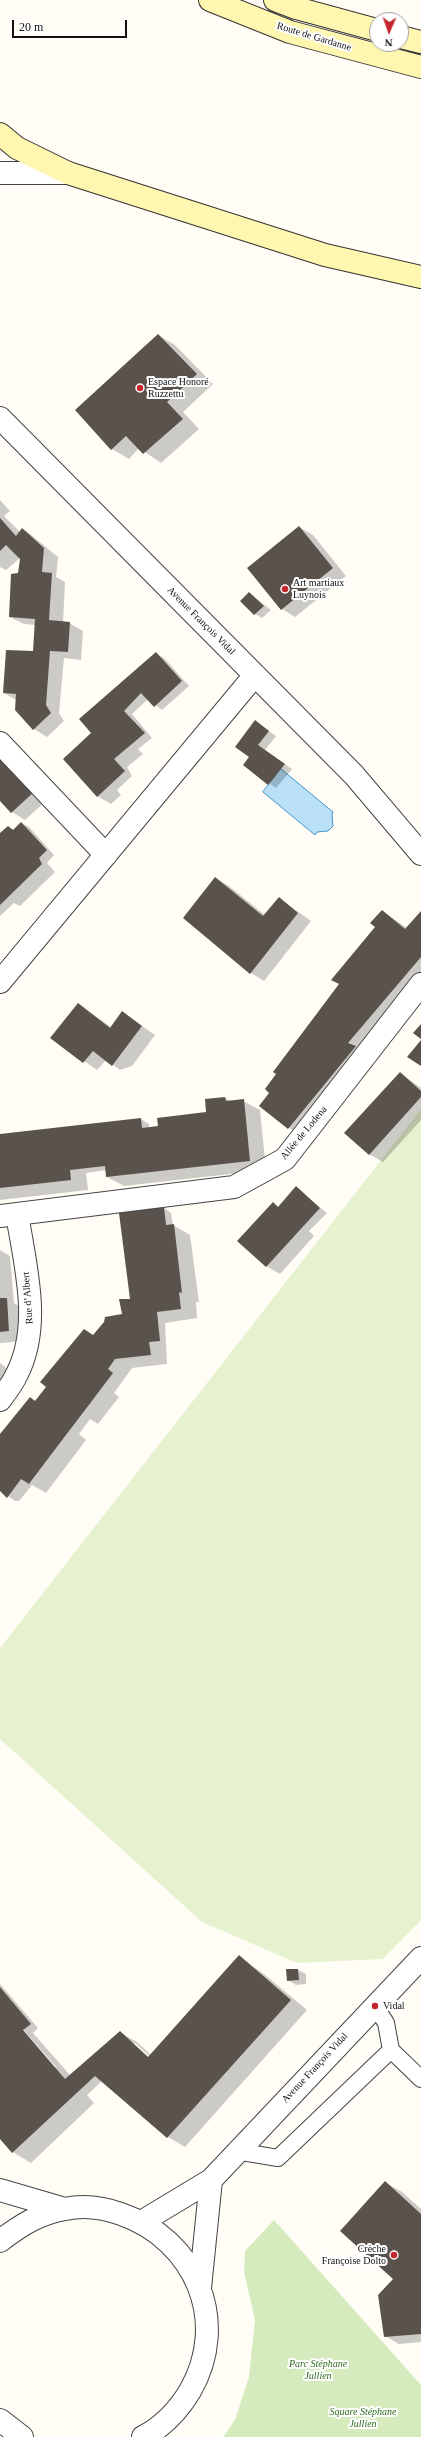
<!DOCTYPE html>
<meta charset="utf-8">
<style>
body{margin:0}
#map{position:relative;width:421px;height:2437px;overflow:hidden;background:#fffdf5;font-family:"Times New Roman",serif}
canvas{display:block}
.north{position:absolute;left:369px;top:12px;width:40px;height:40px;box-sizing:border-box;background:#fff;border:1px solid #a0a0a0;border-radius:50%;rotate:182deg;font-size:11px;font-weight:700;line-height:16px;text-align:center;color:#111}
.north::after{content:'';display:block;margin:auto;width:14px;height:18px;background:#c4262e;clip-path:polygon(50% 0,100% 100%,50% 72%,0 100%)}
.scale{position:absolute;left:12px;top:20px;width:115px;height:18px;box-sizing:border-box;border:2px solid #111;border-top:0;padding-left:5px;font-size:12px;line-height:14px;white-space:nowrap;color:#111;-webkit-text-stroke:3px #fff;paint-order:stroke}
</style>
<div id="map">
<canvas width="421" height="2437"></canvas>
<div class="north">N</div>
<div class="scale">20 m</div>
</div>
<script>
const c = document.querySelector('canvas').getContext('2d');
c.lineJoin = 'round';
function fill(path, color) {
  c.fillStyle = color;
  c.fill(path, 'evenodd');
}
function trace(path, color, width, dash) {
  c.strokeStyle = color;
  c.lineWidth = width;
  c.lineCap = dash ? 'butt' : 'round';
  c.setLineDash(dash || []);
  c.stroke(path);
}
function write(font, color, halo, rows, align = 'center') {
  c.font = font + ' "Times New Roman",serif';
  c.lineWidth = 4;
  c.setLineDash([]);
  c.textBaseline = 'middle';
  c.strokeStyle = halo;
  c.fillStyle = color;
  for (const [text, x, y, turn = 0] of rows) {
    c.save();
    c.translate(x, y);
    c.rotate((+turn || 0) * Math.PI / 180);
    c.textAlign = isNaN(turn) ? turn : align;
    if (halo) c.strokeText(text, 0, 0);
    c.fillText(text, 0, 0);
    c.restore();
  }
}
fill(new Path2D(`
 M274,2220l147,165v52h-198l12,-17 14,-43 6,-57 -11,-48 1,-21z`), '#d5ebbd');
fill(new Path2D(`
 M421,1109v811l-38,39 -86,4 -95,-41 -202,-183v-91z`), '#e6f2cf');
const water = new Path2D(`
 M281,769l52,43 -1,3 1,11 -5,5 -11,1 -2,3 -52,-43z`);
fill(water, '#b9e0f7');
trace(water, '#3f96cf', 1);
fill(new Path2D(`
 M158,335l17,10 38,39 -30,28 16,17 -38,34 -22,-15 -10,11 -17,-10z
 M0,500l10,11 -6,5 16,16 3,-3 7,5 28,23 -2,20 9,5 -2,41h6l14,8 -2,29 -17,-2 -5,55 5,8 -17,16 -13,-8 -18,-29 -12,-7 30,-41 2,-27 -12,-1 -14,-7 11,-58 -1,-1 -14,12 -6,-3z
 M299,527l14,8 33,41 -51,41 -13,-8z
 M249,593l22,17 -9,8 -7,-4z
 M156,654l8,4 25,28 -27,24 -14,-11 -16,15 20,24 -14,11 5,5 -16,13 5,9 -15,14 4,5 -10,9 -14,-8 -4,-63z
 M255,721l21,15 -11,14 27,19 -16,19 -32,-23 6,-8z
 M0,749l47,51 -22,20 -13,-8 -12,-13z
 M22,823l7,4 25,28 -7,8 8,9 -35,34 -6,-3 -14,13v-81l8,-8 6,3z
 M215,878l14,8 36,29 14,-17 32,23 -47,60 -13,-8z
 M382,911l25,17 14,-16v74l-115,152 -17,-10 -28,-22 115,-179z
 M78,1004l33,23 11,-15 33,23 -23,31 -12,4 -14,-10 -9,10 -46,-32z
 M400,1073l21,15v32l-38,42 -14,-8z
 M225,1098l6,3h12l17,9 6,60 -142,16 -17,-9v-7l-21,3 2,17 -88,10v-65l141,-16 8,5v4l11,-1 50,-14z
 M296,1188l31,25 -18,18 5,5 -34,38 -14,-8 7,-62 6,3z
 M164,1208l7,5 2,12 17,10 9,67h-3l1,16 -32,5 2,41 -35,4 -18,25 5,4 -21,27 -8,-5 -11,15 7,6 -40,53 -14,-8 -13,16h-4l-15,-11v-54l36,-34 49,-72 9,6 29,-21 8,-15zM72,1425l1,1 -43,57h-2z
 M0,1250l10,6 4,47 10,6 2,32 -26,2z
 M0,1363l17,13 -17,21z
 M239,1957l25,17 43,36 -122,137 -17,-10 -66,-56 -15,14 7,8 -63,60 -18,-11 -13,-14v-154l38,44 -5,5 37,42 50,-42 17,9 14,13zM20,2026l36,41 -2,1 -35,-41zM135,2043l18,16 -1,1 -19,-16z
 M298,1970l8,4v10l-10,1 -8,-5z
 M386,2183l16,9 19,17v133l-22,2 -14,-8 9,-57z`), '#0003');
fill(new Path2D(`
 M158,334l39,40 -30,28 16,17 -40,35 -17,-18 -15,14 -36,-40z
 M0,518l16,18 6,-8 22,20 -2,24 10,1 -3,47 21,2 -2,30 -18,-1 -4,54 5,8 -18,17 -18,-20 1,-16 -13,-1 3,-43 27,1 2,-32 -26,-2 2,-43 7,-1 2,-14 -14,-14 -6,6z
 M299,526l34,42 -52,42 -34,-42z
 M249,592l15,14 -10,9 -14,-14z
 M156,652l26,29 -28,26 -13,-14 -17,18 21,22 -31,26 11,12 -28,26 -34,-38 28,-26 -12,-14z
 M255,720l14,11 -11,14 27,19 -17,21 -25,-20 6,-8 -14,-10z
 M0,755l34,37 -23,21 -11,-12z
 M21,822l26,28 -8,8 3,6 -42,41v-72l8,-7 5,4z
 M215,877l48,39 16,-19 19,16 -48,61 -67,-56z
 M382,910l23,19 16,-18v46l-73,86 8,3 -68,83 -29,-23 10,-13 -4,-4 11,-15 -3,-2 66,-88 -8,-4 44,-53 -5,-4z
 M78,1003l32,25 12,-17 20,15 -30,40 -19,-15 -10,12 -33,-25z
 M421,1024v15l-8,-6z
 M421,1040v26l-14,-9z
 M400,1072l21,19v6l-52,58 -25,-22z
 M225,1097l1,4 18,-2 6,62 -144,16 -1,-11 -35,4 1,10 -71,8v-54l141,-16 1,10 16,-2 -1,-8 49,-6 -1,-13z
 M296,1186l24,22 -54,59 -29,-26 36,-39 5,5z
 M164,1207l2,18 8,-1 8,69 -3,-1 2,17 -24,3 3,29 -11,1 2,13 -36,4 -7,10 5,4 -84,111 -8,-5 -14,19 -7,-7v-57l30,-37 5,4 11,-14 -6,-5 44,-53 9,6 11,-13 1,-5 17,-3 -3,-15h11l-11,-86z
 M0,1298h7l2,33 -9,1z
 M239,1955l52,45 -124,138 -72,-62 -83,77 -12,-14v-152l31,37 -8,6 42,49 55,-48 28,26z
 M286,1969h12l1,11 -12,1z
 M385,2181l36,33v120l-37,3 -6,-42 15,-16 -53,-48z`), '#5a524d');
const lane = new Path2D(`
 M375,2006l11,17 5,27 30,29
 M236,2151l42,7 113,-108`);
const street = new Path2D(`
 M0,173h68
 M0,418l354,357 67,79
 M0,743l106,112
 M0,982l255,-307
 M0,1216l234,-29 51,-28 136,-175
 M0,1400c6,-8 13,-17 17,-26 25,-49 8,-109 0,-160
 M0,2190l65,19
 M143,2221l68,-41 210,-222
 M0,2241c21,-16 38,-27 65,-32 18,-4 39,-1 56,5 75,26 109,108 69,177 -12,20 -26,35 -47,46
 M200,2288l11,-108
 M0,2420l22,17`);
const secondary = new Path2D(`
 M210,0l80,32 131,35
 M275,0l21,8 81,22
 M401,37l20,5
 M0,134l17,14 51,25 257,82 96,22`);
trace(lane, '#444', 18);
trace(street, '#444', 24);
trace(secondary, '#333', 24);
trace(lane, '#fff', 16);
trace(street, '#fff', 22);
trace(secondary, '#fff6b0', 22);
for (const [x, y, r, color] of [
 [140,388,4,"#c4262e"],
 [285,589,4,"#c4262e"],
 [375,2006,4,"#c4262e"],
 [394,2255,4,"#c4262e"]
]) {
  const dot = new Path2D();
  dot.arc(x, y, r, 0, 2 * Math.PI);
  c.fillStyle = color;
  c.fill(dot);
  trace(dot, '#fff', 1.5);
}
write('10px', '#111', '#fff', [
 ["Route de Gardanne",314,37,17],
 ["Avenue François Vidal",201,621,45],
 ["Allée de Lodena",304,1133,-50],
 ["Rue d’Albert",28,1298,-94],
 ["Avenue François Vidal",315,2068,-47]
]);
write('10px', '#111', '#fff', [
 ["Espace Honoré",148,382],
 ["Ruzzettu",148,394],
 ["Art martiaux",293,583],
 ["Luynois",293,595],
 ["Vidal",383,2006],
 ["Crèche",386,2249,"right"],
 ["Françoise Dolto",386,2261,"right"]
], 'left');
write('italic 10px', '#2f6b1f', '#fff', [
 ["Parc Stéphane",318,2364],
 ["Jullien",318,2376],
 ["Square Stéphane",363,2412],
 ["Jullien",363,2424]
]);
</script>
